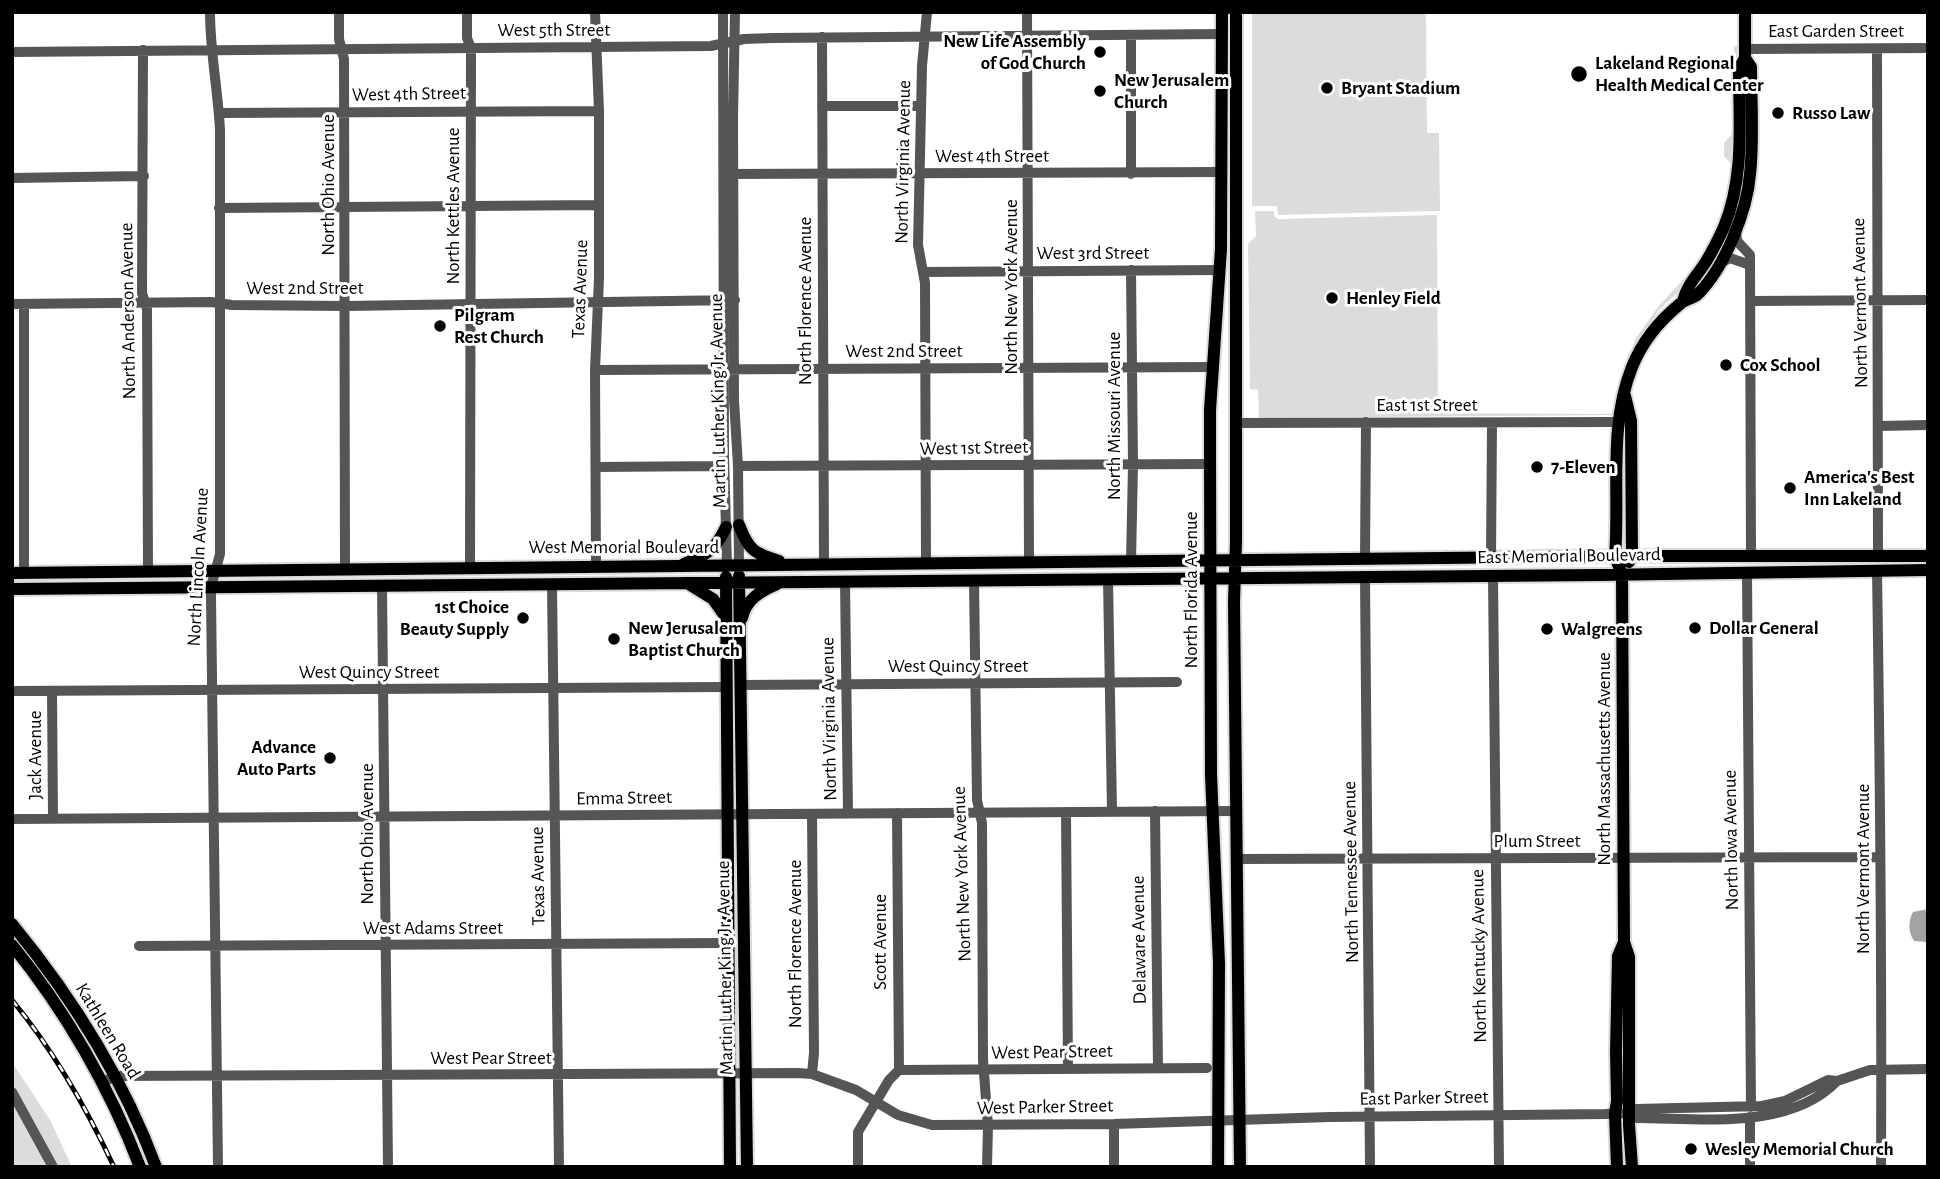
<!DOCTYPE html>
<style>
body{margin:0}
#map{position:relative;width:1940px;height:1179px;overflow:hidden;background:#fff;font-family:"Alegreya Sans",sans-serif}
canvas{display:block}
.frame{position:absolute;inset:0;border:14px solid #000;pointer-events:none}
</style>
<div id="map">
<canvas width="1940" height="1179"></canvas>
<div class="frame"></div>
</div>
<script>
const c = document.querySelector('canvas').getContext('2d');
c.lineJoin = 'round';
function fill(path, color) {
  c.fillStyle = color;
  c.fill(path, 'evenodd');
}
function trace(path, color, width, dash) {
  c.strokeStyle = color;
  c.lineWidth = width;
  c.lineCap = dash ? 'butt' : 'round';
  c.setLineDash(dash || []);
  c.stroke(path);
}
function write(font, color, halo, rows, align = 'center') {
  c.font = font + ' "Alegreya Sans",sans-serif';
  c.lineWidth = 6;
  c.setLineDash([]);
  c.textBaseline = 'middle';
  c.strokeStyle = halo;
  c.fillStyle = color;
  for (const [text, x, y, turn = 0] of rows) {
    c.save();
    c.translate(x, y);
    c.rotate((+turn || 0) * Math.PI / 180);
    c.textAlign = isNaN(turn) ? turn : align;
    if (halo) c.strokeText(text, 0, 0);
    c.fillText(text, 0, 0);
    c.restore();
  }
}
fill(new Path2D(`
 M1252,12h174l1,121h12l1,78 -162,4 -1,-9h-25z
 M1734,46h7v127l-41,99 -42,39 -11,21 -32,83 -356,3 -1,-28 -8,-1 -2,-145 8,-8 -1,-25h19v5l4,3 159,-4 1,198 174,1 8,-35 16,-41 22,-31 41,-45 20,-37 12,-42 1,-18 -8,-9v-13l10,-11z
 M12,1062l38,58 22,47h-60z`), '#dcdcdc');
fill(new Path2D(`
 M1928,909v33l-14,-1c-6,-9 -6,-20 -1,-29z`), '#a3a3a3');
const major = new Path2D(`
 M1236,12v530l-2,60 6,565
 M1683,301c4,-17 15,-26 24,-41 6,-10 12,-22 17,-33 21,-51 15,-106 15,-159l6,-10
 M1625,396l6,25 1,135 -3,6
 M739,525c10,26 15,28 40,36
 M684,564c23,-10 31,-13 42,-37
 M12,573l1620,-17h296
 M739,576l8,591
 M726,577l4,590
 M687,583l26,16 12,17
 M12,589l1587,-14 329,-5
 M742,618c4,-19 19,-27 35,-34
 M12,924c60,73 111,154 144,243
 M12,945c53,65 98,143 128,222
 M1218,1167l1,-204 -8,-188 -1,-311v-54l11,-161 1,-237
 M1617,1167l-2,-53 2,-13 -1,-49 2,-96 6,-14
 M1632,1167l-3,-42v-168l-5,-15 -2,-367 -7,-19c5,-62 -7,-129 17,-189 10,-25 27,-46 48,-63 5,-5 13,-5 18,-10 27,-27 49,-83 52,-120 4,-35 1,-72 1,-107l-6,-9v-46`);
trace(major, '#dbdbdb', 16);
trace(new Path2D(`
 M210,12c0,40 8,78 10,118v424l-9,33v10l7,570
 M339,12v27l5,20 1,510
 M467,12v26l4,10 -1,520
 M595,12l4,99v167l-4,92 1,196
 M723,12l1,444 3,110
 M735,12l-2,105 1,283 4,66 1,100
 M1027,12l2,550
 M1131,35v139
 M822,37l2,528
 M1745,49l183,-1
 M1877,49l1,507
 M143,50l-1,243 5,16 1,262
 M12,52l699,-6 33,-7 29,-1 448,-4
 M822,106h99
 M219,113l380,-2
 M728,174l493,-2
 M12,178l132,-2
 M219,208l380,-3
 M1736,231l1,10 13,14 1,302
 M1722,262l8,-4 20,7
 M923,272l297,-2
 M1750,301l178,-1
 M12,304l199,-2 21,3 114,1 389,-6
 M24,304v268
 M595,370l618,-3
 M1236,423l381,-1
 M1879,426l49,-1
 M738,466l472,-2
 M596,467l128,-1
 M1491,558l1,-135
 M1365,559l1,-137
 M1131,562l2,-97 -2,-195
 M926,564l-1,-281 -7,-38 4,-179 5,-54
 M1877,570c3,199 5,398 4,597
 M1747,572l4,535
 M1493,576l6,591
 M1365,577l5,590
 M1108,579l4,232
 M974,580l3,220 5,23 1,237 5,66 -1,41
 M845,582l3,231
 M552,585l7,582
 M382,586l6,581
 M741,685l436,-3
 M12,691l714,-4
 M52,691l1,127
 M1155,811l3,257
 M1066,812l2,257
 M897,813l2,257
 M812,814l2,239 -2,21
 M12,819l1224,-8
 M1237,859l642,-2
 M139,946l589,-3
 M899,1070l308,-2
 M102,1083l13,-7 683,-3 14,1 44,16 42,25 34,10 182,-1 216,-7 275,-3 24,-1 7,-4 126,-3 23,-5 43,-21 9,1 33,-11 58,-1
 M12,1092l41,75
 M1629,1113l7,5c64,0 153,13 201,-37
 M1114,1124v43
 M858,1167v-35l31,-52 10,-10
 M1750,1167v-50`), '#555', 10);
trace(major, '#000', 12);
const rail = new Path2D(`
 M12,1000c42,51 74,107 102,167`);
trace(rail, '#000', 5);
trace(rail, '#fff', 2.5, [8]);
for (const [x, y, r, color] of [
 [1100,52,7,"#000"],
 [1579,74,9,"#000"],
 [1327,88,7,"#000"],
 [1100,91,7,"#000"],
 [1778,113,7,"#000"],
 [1332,298,7,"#000"],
 [440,326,7,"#000"],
 [1726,365,7,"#000"],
 [1537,467,7,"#000"],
 [1790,488,7,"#000"],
 [523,618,7,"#000"],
 [1695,628,7,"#000"],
 [1547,629,7,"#000"],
 [614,639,7,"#000"],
 [330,758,7,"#000"],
 [1691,1149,7,"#000"]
]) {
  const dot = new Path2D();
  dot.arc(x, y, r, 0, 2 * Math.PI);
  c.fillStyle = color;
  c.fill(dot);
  trace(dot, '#fff', 2.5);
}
write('19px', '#000', '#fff', [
 ["West 5th Street",554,30],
 ["East Garden Street",1836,31],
 ["West 4th Street",409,94,-1],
 ["West 4th Street",992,156],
 ["North Virginia Avenue",903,162,-89],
 ["North Ohio Avenue",328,185,-90],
 ["North Kettles Avenue",453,206,-90],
 ["West 3rd Street",1093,253],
 ["North New York Avenue",1011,287,-90],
 ["West 2nd Street",305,288],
 ["Texas Avenue",580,289,-88],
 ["North Florence Avenue",805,301,-90],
 ["North Vermont Avenue",1860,303,-91],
 ["North Anderson Avenue",128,311,-91],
 ["West 2nd Street",904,351],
 ["Martin Luther King Jr. Avenue",718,401,-91],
 ["East 1st Street",1427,405],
 ["North Missouri Avenue",1114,416,-90],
 ["West 1st Street",974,448,-1],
 ["West Memorial Boulevard",624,547],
 ["East Memorial Boulevard",1569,556,-1],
 ["North Lincoln Avenue",198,567,-87],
 ["North Florida Avenue",1191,590,-90],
 ["West Quincy Street",958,666],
 ["West Quincy Street",369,672],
 ["North Virginia Avenue",829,719,-91],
 ["Jack Avenue",35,755,-90],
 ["North Massachusetts Avenue",1604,759,-90],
 ["Emma Street",624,798,-1],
 ["North Ohio Avenue",367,834,-90],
 ["North Iowa Avenue",1731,840,-91],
 ["Plum Street",1537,841],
 ["North Vermont Avenue",1863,869,-90],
 ["North Tennessee Avenue",1351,872,-91],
 ["North New York Avenue",962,874,-92],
 ["Texas Avenue",538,876,-91],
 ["West Adams Street",433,928],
 ["Delaware Avenue",1139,940,-91],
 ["Scott Avenue",880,942,-90],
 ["North Florence Avenue",795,944,-90],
 ["North Kentucky Avenue",1479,956,-91],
 ["Martin Luther King Jr. Avenue",725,968,-91],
 ["Kathleen Road",108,1031,59],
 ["West Pear Street",1052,1052,-1],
 ["West Pear Street",491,1058],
 ["East Parker Street",1424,1098,-1],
 ["West Parker Street",1045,1107,-1]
]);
write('bold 19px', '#000', '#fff', [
 ["New Life Assembly",1086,41,"right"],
 ["of God Church",1086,63,"right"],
 ["Lakeland Regional",1595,63],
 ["Health Medical Center",1595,85],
 ["New Jerusalem",1114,80],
 ["Church",1114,102],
 ["Bryant Stadium",1341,88],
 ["Russo Law",1792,113],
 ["Henley Field",1346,298],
 ["Pilgram",454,315],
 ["Rest Church",454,337],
 ["Cox School",1740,365],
 ["7-Eleven",1551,467],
 ["America's Best",1804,477],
 ["Inn Lakeland",1804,499],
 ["1st Choice",509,607,"right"],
 ["Beauty Supply",509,629,"right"],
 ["New Jerusalem",628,628],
 ["Baptist Church",628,650],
 ["Dollar General",1709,628],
 ["Walgreens",1561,629],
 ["Advance",316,747,"right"],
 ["Auto Parts",316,769,"right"],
 ["Wesley Memorial Church",1705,1149]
], 'left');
</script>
